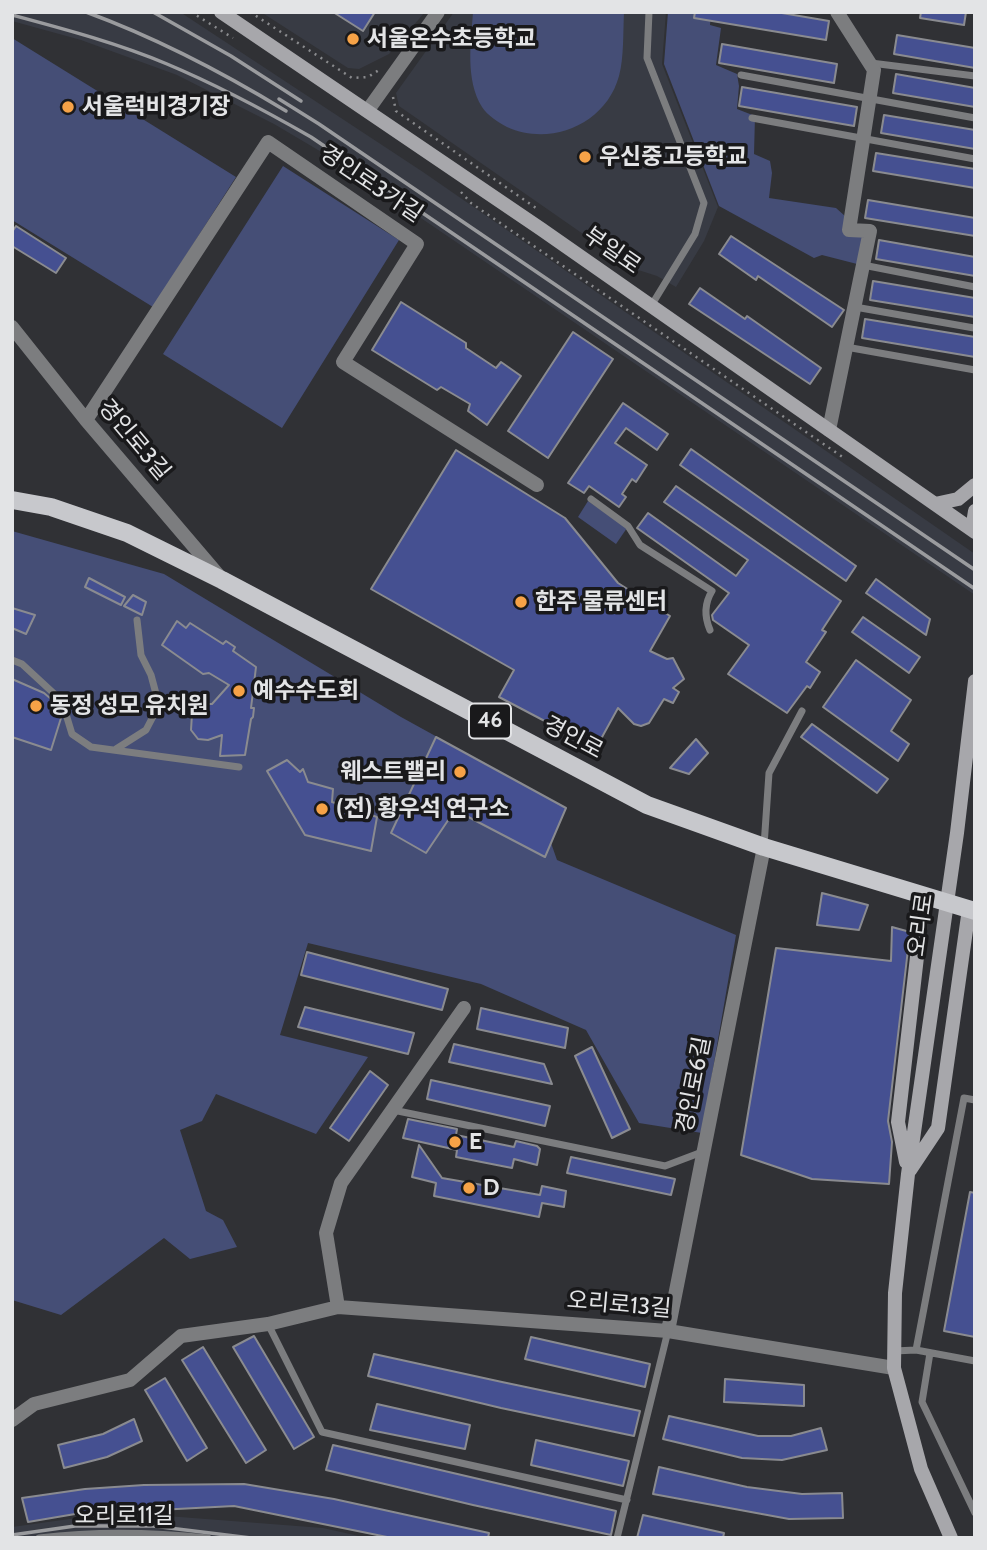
<!DOCTYPE html>
<meta charset="utf-8">
<style>
body{margin:0}
#map{position:relative;width:987px;height:1550px;overflow:hidden;background:#303135;font-family:Cabin,sans-serif}
canvas{display:block}
.frame{position:absolute;inset:0;border:14px solid #e3e4e6;pointer-events:none}
</style>
<div id="map">
<canvas width="987" height="1550"></canvas>
<div class="frame"></div>
</div>
<script>
const c = document.querySelector('canvas').getContext('2d');
c.lineJoin = 'round';
function fill(path, color) {
  c.fillStyle = color;
  c.fill(path, 'evenodd');
}
function trace(path, color, width, dash) {
  c.strokeStyle = color;
  c.lineWidth = width;
  c.lineCap = dash ? 'butt' : 'round';
  c.setLineDash(dash || []);
  c.stroke(path);
}
function write(font, color, halo, rows, align = 'center') {
  c.font = font + ' Cabin,"Noto Sans KR",sans-serif';
  c.lineWidth = 7;
  c.setLineDash([]);
  c.textBaseline = 'middle';
  c.strokeStyle = halo;
  c.fillStyle = color;
  for (const [text, x, y, turn = 0] of rows) {
    c.save();
    c.translate(x, y);
    c.rotate((+turn || 0) * Math.PI / 180);
    c.textAlign = isNaN(turn) ? turn : align;
    if (halo) c.strokeText(text, 0, 0);
    c.fillText(text, 0, 0);
    c.restore();
  }
}
fill(new Path2D(`
 M12,12h168l243,160 552,382v41l-635,-432 -66,-39 -97,-49 -96,-35 -69,-19z
 M261,12h164l-36,42 -30,15 -11,-1z
 M454,12h212l-4,52 56,143 -14,34 -28,46 -19,-11 -25,-8 -233,-162 -3,-13z
 M154,1515l169,13 45,10h-214l-40,-4 -102,4v-11l72,-10z`), '#383b44');
fill(new Path2D(`
 M473,12h151c-1,19 0,46 -5,64 -13,48 -68,71 -112,51 -8,-4 -20,-12 -25,-20 -17,-28 -11,-64 -9,-95z
 M668,12h43l-1,13 11,3 -5,37 21,9 2,12 -2,23 18,7 -1,38 16,7 2,12 -3,25 67,10 28,25 -3,32 -39,-10 -8,3 -95,-52 -55,-142z
 M12,38l224,139 -83,130 -141,-87z
 M283,166l116,74 -117,188 -119,-74z
 M588,501l39,27 -11,16 -38,-27z
 M12,531l152,43 237,143 165,91 -15,35 6,17 179,75 -34,198 -63,-10 -53,-93 -105,-46 -173,-41 -28,92 88,22 -52,77 -100,-40 -14,27 -22,9 26,81 17,9 14,27 -47,12 -26,-21 -103,77 -49,-15z`), '#454e76');
const building = new Path2D(`
 M333,12h42l-12,19z
 M695,12h81l53,9 -3,19 -132,-22z
 M921,12h45l-2,13 -44,-7z
 M897,35l78,13v20l-81,-14z
 M722,44l115,20 -3,19 -115,-20z
 M896,74l79,14v19l-82,-14z
 M742,87l115,20 -3,19 -115,-20z
 M884,115l91,15v19l-94,-16z
 M876,153l99,16v19l-102,-17z
 M868,200l107,18v18l-110,-18z
 M16,226l50,32 -10,15 -44,-27v-14z
 M731,236l113,74 -12,17 -74,-51 -2,4 -37,-26z
 M879,240l96,17v19l-99,-17z
 M873,281l102,17v19l-105,-17z
 M700,288l45,31 2,-3 74,52 -11,16 -121,-80z
 M401,302l65,41v5l30,20 5,-6 20,14 -34,49 -19,-14 2,-7 -29,-17 -4,3 -65,-40z
 M865,319l110,18v20l-113,-19z
 M573,332l40,27 -65,99 -40,-27z
 M623,403l45,31 -11,16 -31,-22 -11,15 32,22 -11,17 -4,-3 -10,15 4,3 -7,10 -30,-21 -5,7 -16,-10z
 M691,449l165,117 -10,15 -166,-116z
 M456,450l109,68 53,65 52,33 -20,35 17,8 6,-1 11,21 -11,9 6,4 -6,11 -9,-4 -15,24 -8,3 -7,-2 -16,-16 -22,40 -97,-51 15,-27 -143,-81z
 M676,486l165,115 -19,29 4,2 -20,30 14,10 -10,16 -3,-2 -20,27 -59,-39 21,-29 -36,-25 -1,-5 17,-22 -92,-65 11,-15 88,63 12,-16 -84,-58z
 M89,578l36,19 -4,8 -36,-18z
 M876,579l54,40 -4,16 -60,-42z
 M133,595l13,7 -4,13 -18,-9z
 M12,608l23,7 -9,19 -14,-6z
 M863,617l57,40 -11,16 -57,-41z
 M177,621l9,7 4,-5 33,21 3,-3 9,6 -2,4 23,16 -5,41h3l-1,9 -2,2 -6,36 -25,1 2,-21 -14,5 -10,-1 -7,-9 1,-16 9,-10h11l17,-19 -20,-12 -6,1 -41,-29z
 M856,660l55,40 -20,31 18,13 -11,17 -75,-54z
 M12,679l32,14 13,11 4,14 -10,32 -39,-13z
 M812,724l76,55 -11,14 -76,-56z
 M436,737l130,71 -21,49 -90,-47 -29,43 -35,-20z
 M696,739l12,14 -19,21 -19,-6z
 M287,760l13,12 3,-3 5,13 25,7 -1,13 45,15 -6,34 -66,-16 -38,-64z
 M822,893l46,12 -9,25 -42,-5z
 M892,927l18,5 -22,189 4,21 -3,42 -77,-5 -71,-24 35,-207 115,13z
 M307,952l141,37 -6,21 -141,-35z
 M305,1007l109,26 -6,21 -110,-27z
 M481,1008l87,20 -3,20 -88,-19z
 M454,1044l90,20 8,20 -103,-22z
 M592,1047l38,82 -18,9 -37,-82z
 M370,1071l18,14 -39,56 -19,-13z
 M431,1080l119,26 -5,20 -118,-27z
 M408,1119l49,10 -1,6 58,12 2,-6 21,5 3,3 -3,16 -23,-6 -2,9 -56,-11 1,-7 -54,-12z
 M419,1145l23,33 98,17 2,-9 24,5 -2,16 -22,-4 -3,14 -105,-21 2,-13 -24,-6z
 M571,1157l104,22 -4,16 -104,-22z
 M970,1192l5,1v144l-31,-6z
 M254,1336l60,101 -20,12 -61,-102z
 M531,1337l119,27 -5,23 -120,-28z
 M203,1347l63,103 -20,13 -64,-103z
 M374,1354l128,28 138,29 -6,25 -133,-28 -133,-32z
 M165,1378l42,70 -20,13 -42,-71z
 M725,1379l79,6v21l-80,-4z
 M377,1404l93,21 -5,24 -95,-19z
 M669,1416l89,20h33l30,-8 6,22 -45,10 -40,-2 -79,-19z
 M134,1419l8,22 -35,16 -43,11 -6,-23 45,-11z
 M536,1440l93,21 -6,25 -92,-21z
 M333,1445l283,66 -5,24 -138,-30 -147,-35z
 M659,1467l88,20 55,7 40,-1 1,25 -54,1 -136,-25z
 M244,1484l90,15 155,34 -1,5h-96l-158,-32 -76,4v-3l-77,6 -53,9 -6,-24 63,-9 59,-4z
 M643,1515l81,18 -1,5h-86z`);
fill(building, '#455091');
trace(building, '#8a8b90', 2);
trace(new Path2D(`
 M191,12l42,26
 M250,12l102,66 16,-1 11,-7
 M393,97l3,14 140,97
 M461,192l10,11 373,255`), '#8a8b8e', 2.5, [2, 5]);
trace(new Path2D(`
 M649,12l-2,46 57,145 -9,31 -44,72
 M871,63l104,13
 M741,75l234,43
 M752,118l223,41
 M863,265l112,22
 M855,307l119,21
 M846,347l129,23
 M591,499l37,27 12,19 72,46c-8,13 -8,25 -2,39
 M12,660l10,4 40,37 10,33 19,13 148,20
 M116,749l30,-19 13,-25 -8,-30 -10,-20 -4,-35
 M764,846l5,-73 33,-62
 M393,1110l272,56 37,-14
 M268,1324l54,108 305,68
 M916,1350l48,-252 11,2
 M894,1351l22,-1 59,11
 M930,1353l-8,49 53,111
 M39,1538c57,-7 112,-6 169,0
 M617,1538l51,-207`), '#7c7d7f', 7);
trace(new Path2D(`
 M368,110l70,-98
 M12,327l74,93 133,156
 M86,420l182,-278 149,102 -74,118 194,123
 M829,430l41,-199 -21,-1 25,-160 -37,-58
 M338,1307l-12,-74 15,-50 123,-175
 M668,1331l96,-484
 M12,1420l22,-16 96,-24 51,-44 87,-12 70,-17 330,24 226,37`), '#7c7d7f', 14);
trace(new Path2D(`
 M221,12l320,217 434,303
 M935,504l23,-5 17,-14
 M972,530l3,-19
 M906,1162l-8,-40 26,-226
 M910,1170l28,-42 31,-219
 M951,1538l-30,-69 -27,-101 1,-75 13,-119 49,-341 18,-152`), '#a7a7ab', 14);
trace(new Path2D(`
 M12,500l39,7 76,26 95,47 425,225 117,42 211,64`), '#c7c8cc', 18);
trace(new Path2D(`
 M86,12c71,26 136,60 200,99
 M153,12l78,44 70,45
 M12,15c52,14 105,28 155,49 50,21 97,46 144,73l664,452
 M279,99l40,25 656,446
 M12,1535l63,-9h78l98,12`), '#9a9b9e', 3.5);
for (const [x, y, r, color] of [
 [353,39,7,"#f6a247"],
 [68,107,7,"#f6a247"],
 [585,157,7,"#f6a247"],
 [521,602,7,"#f6a247"],
 [239,691,7,"#f6a247"],
 [36,706,7,"#f6a247"],
 [460,772,7,"#f6a247"],
 [322,809,7,"#f6a247"],
 [455,1142,7,"#f6a247"],
 [469,1188,7,"#f6a247"]
]) {
  const dot = new Path2D();
  dot.arc(x, y, r, 0, 2 * Math.PI);
  c.fillStyle = color;
  c.fill(dot);
  trace(dot, '#19191b', 2.5);
}
for (const [x, y, w] of [
 [490,721,42]
]) {
  const box = new Path2D();
  box.roundRect(x - w / 2, y - 17.5, w, 35, 5);
  c.fillStyle = '#19191b';
  c.fill(box);
  trace(box, '#e3e4e6', 2);
}
write('bold 21px', '#e3e4e6', null, [
 ["46",490,721]
]);
write('bold 23px', '#e3e4e6', '#19191b', [
 ["서울온수초등학교",367,39],
 ["서울럭비경기장",82,107],
 ["우신중고등학교",599,157],
 ["한주 물류센터",535,602],
 ["예수수도회",253,691],
 ["동정 성모 유치원",50,706],
 ["웨스트밸리",446,772,"right"],
 ["(전) 황우석 연구소",336,809],
 ["E",469,1142],
 ["D",483,1188]
], 'left');
write('23px', '#e3e4e6', '#19191b', [
 ["경인로3가길",371,184,34],
 ["부일로",612,251,35],
 ["경인로3길",134,440,50],
 ["경인로",573,738,28],
 ["오리로",921,925,-82],
 ["경인로6길",694,1085,-79],
 ["오리로13길",619,1305,5],
 ["오리로11길",124,1516]
]);
</script>
